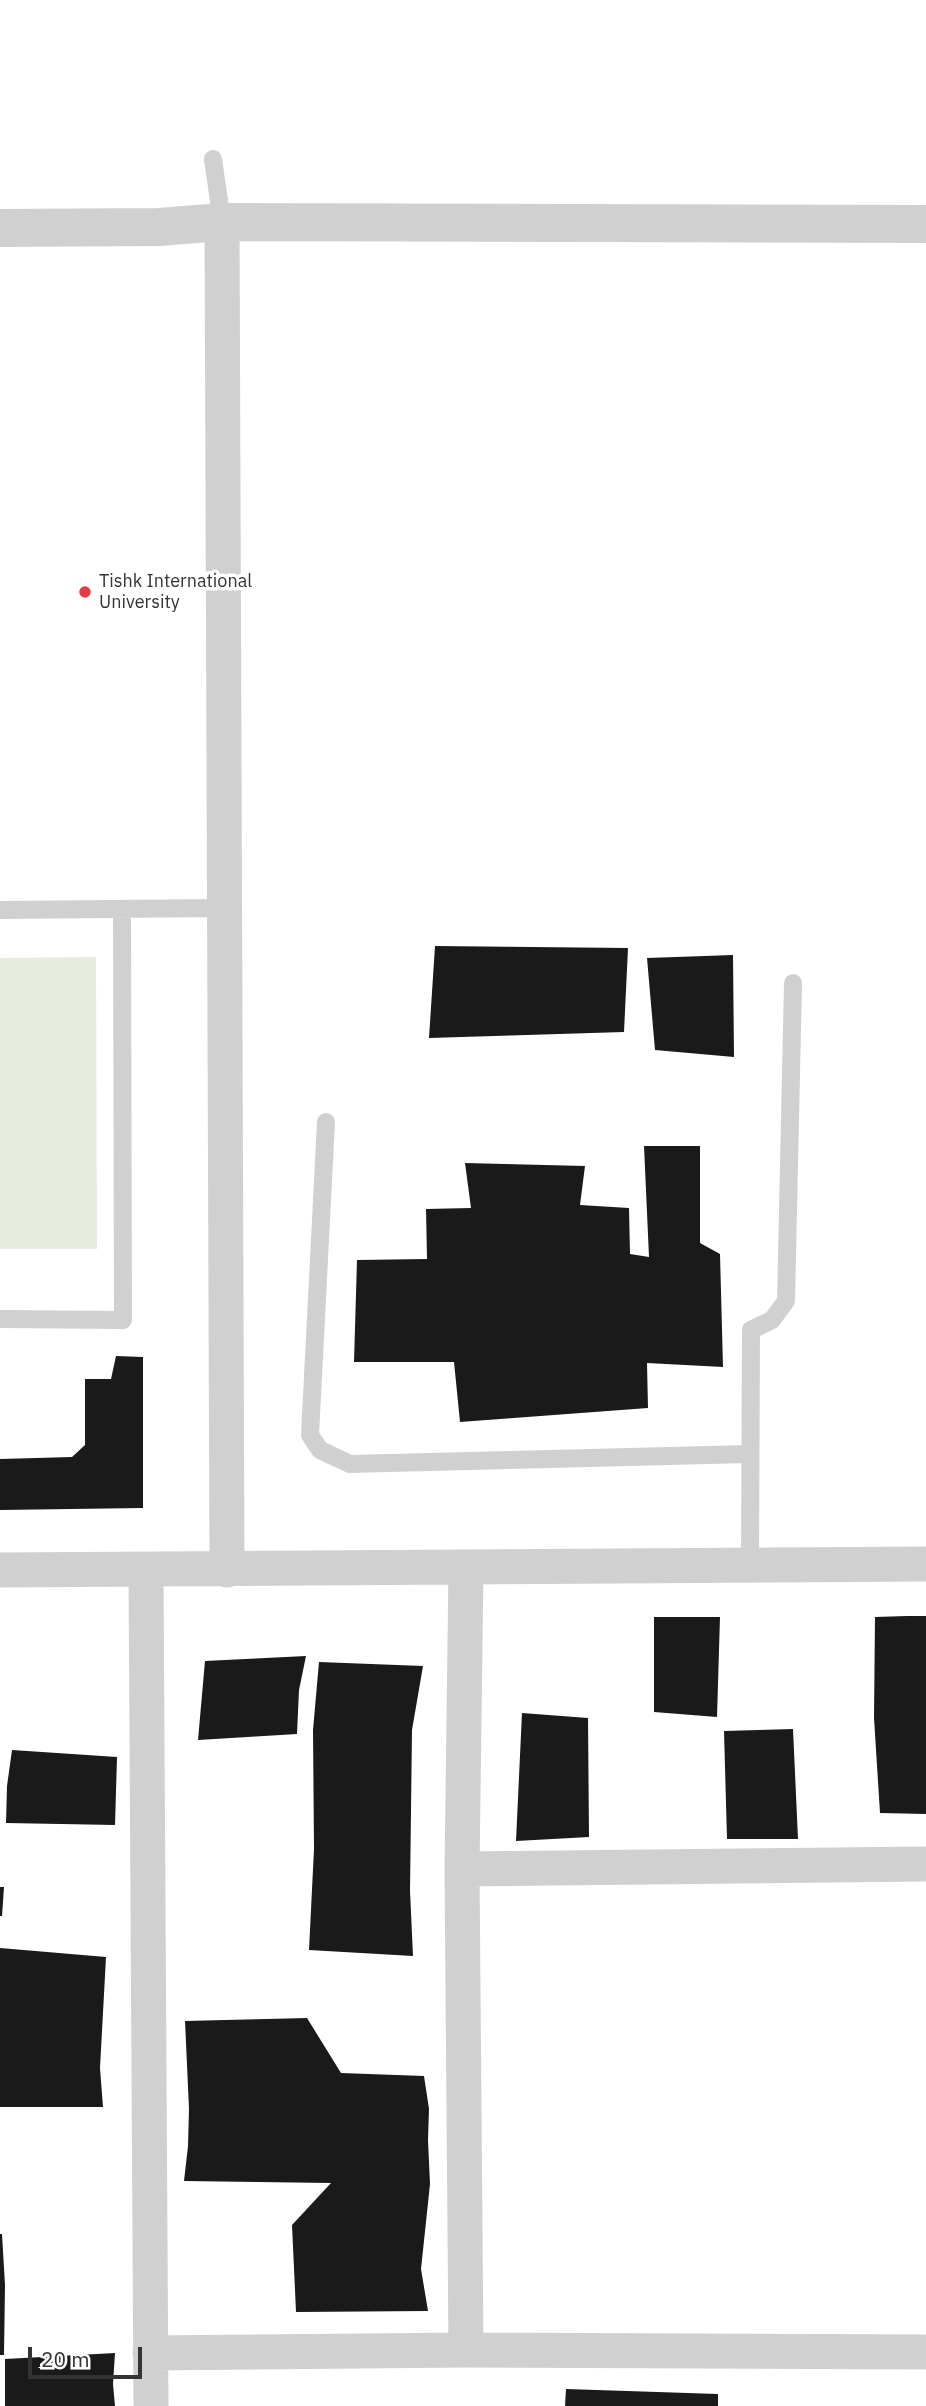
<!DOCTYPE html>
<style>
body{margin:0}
#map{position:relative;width:926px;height:2406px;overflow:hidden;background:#fff;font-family:"IBM Plex Sans",sans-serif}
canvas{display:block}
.scale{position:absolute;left:28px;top:2347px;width:114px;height:32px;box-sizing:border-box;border:4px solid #333;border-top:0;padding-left:9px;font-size:21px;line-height:24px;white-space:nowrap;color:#333;-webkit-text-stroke:5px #fff;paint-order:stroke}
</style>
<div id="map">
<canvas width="926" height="2406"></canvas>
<div class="scale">20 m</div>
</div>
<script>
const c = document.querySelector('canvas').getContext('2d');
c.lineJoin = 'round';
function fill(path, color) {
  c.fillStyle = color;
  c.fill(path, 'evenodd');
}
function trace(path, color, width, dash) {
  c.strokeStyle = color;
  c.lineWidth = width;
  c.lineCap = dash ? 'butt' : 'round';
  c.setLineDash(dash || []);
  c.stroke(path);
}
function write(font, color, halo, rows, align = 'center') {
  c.font = font + ' "IBM Plex Sans",sans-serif';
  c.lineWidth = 7;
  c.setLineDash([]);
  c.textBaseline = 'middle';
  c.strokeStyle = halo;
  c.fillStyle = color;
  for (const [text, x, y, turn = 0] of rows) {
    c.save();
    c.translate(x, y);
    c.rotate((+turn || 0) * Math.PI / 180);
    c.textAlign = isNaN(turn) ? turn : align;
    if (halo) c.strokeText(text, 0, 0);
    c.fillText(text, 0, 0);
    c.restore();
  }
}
fill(new Path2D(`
 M96,957l1,292h-97v-291z`), '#e6ecdf');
fill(new Path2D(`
 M435,946l193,2 -4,84 -195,6z
 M733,955l1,102 -79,-7 -8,-92z
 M644,1146h56v97l20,11 3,113 -76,-4 1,45 -188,14 -6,-60h-100l3,-102 70,-1 -1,-50 45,-1 -6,-45 120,3 -5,39 49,3 1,46 19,3z
 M116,1356l27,1v151l-143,2v-51l72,-2 13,-12v-66h26z
 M907,1616h19v198l-46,-1 -6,-95 1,-101z
 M654,1617h66l-3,100 -63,-5z
 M306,1656l-7,34 -2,44 -99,6 7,-79z
 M319,1662l104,4 -11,64 -2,161 3,65 -104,-6 5,-101 -1,-119z
 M522,1713l66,5 1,119 -73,4z
 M793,1729l5,110h-71l-3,-108z
 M12,1750l105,7 -2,68 -109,-2 1,-37z
 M0,1887h4l-2,29h-2z
 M0,1948l106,9 -6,111 3,39h-103z
 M307,2018l34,55 83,3 5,33 -1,31 2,44 -9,85 7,42 -132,1 -4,-87 39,-42 -147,-2 4,-35 1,-37 -4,-88z
 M0,2234h2l3,51 -1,70h-4z
 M115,2353l-2,31 2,22h-110v-47z
 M566,2389l152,5v12h-153z`), '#1a1a1a');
trace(new Path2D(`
 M213,159l9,63
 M0,910l223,-2
 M326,1122l-16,313 10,15 30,14 399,-10
 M0,1319l123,1 -1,-410
 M750,1563l1,-233 21,-10 14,-19 7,-318`), '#d0d0d0', 18);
trace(new Path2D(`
 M222,222l5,1348
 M466,1568l-4,301 4,481
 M0,1570l926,-6
 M146,1571l5,835
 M462,1869l464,-5
 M150,2353l316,-3 460,2`), '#d0d0d0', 35);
trace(new Path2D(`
 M0,228l159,-1 63,-5 704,2`), '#d0d0d0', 38);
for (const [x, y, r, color] of [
 [85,592,7,"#e63946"]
]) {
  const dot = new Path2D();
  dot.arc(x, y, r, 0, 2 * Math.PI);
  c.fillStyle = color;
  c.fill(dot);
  trace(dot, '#fff', 2.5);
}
write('18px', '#333', '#fff', [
 ["Tishk International",99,582],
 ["University",99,603]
], 'left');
</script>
